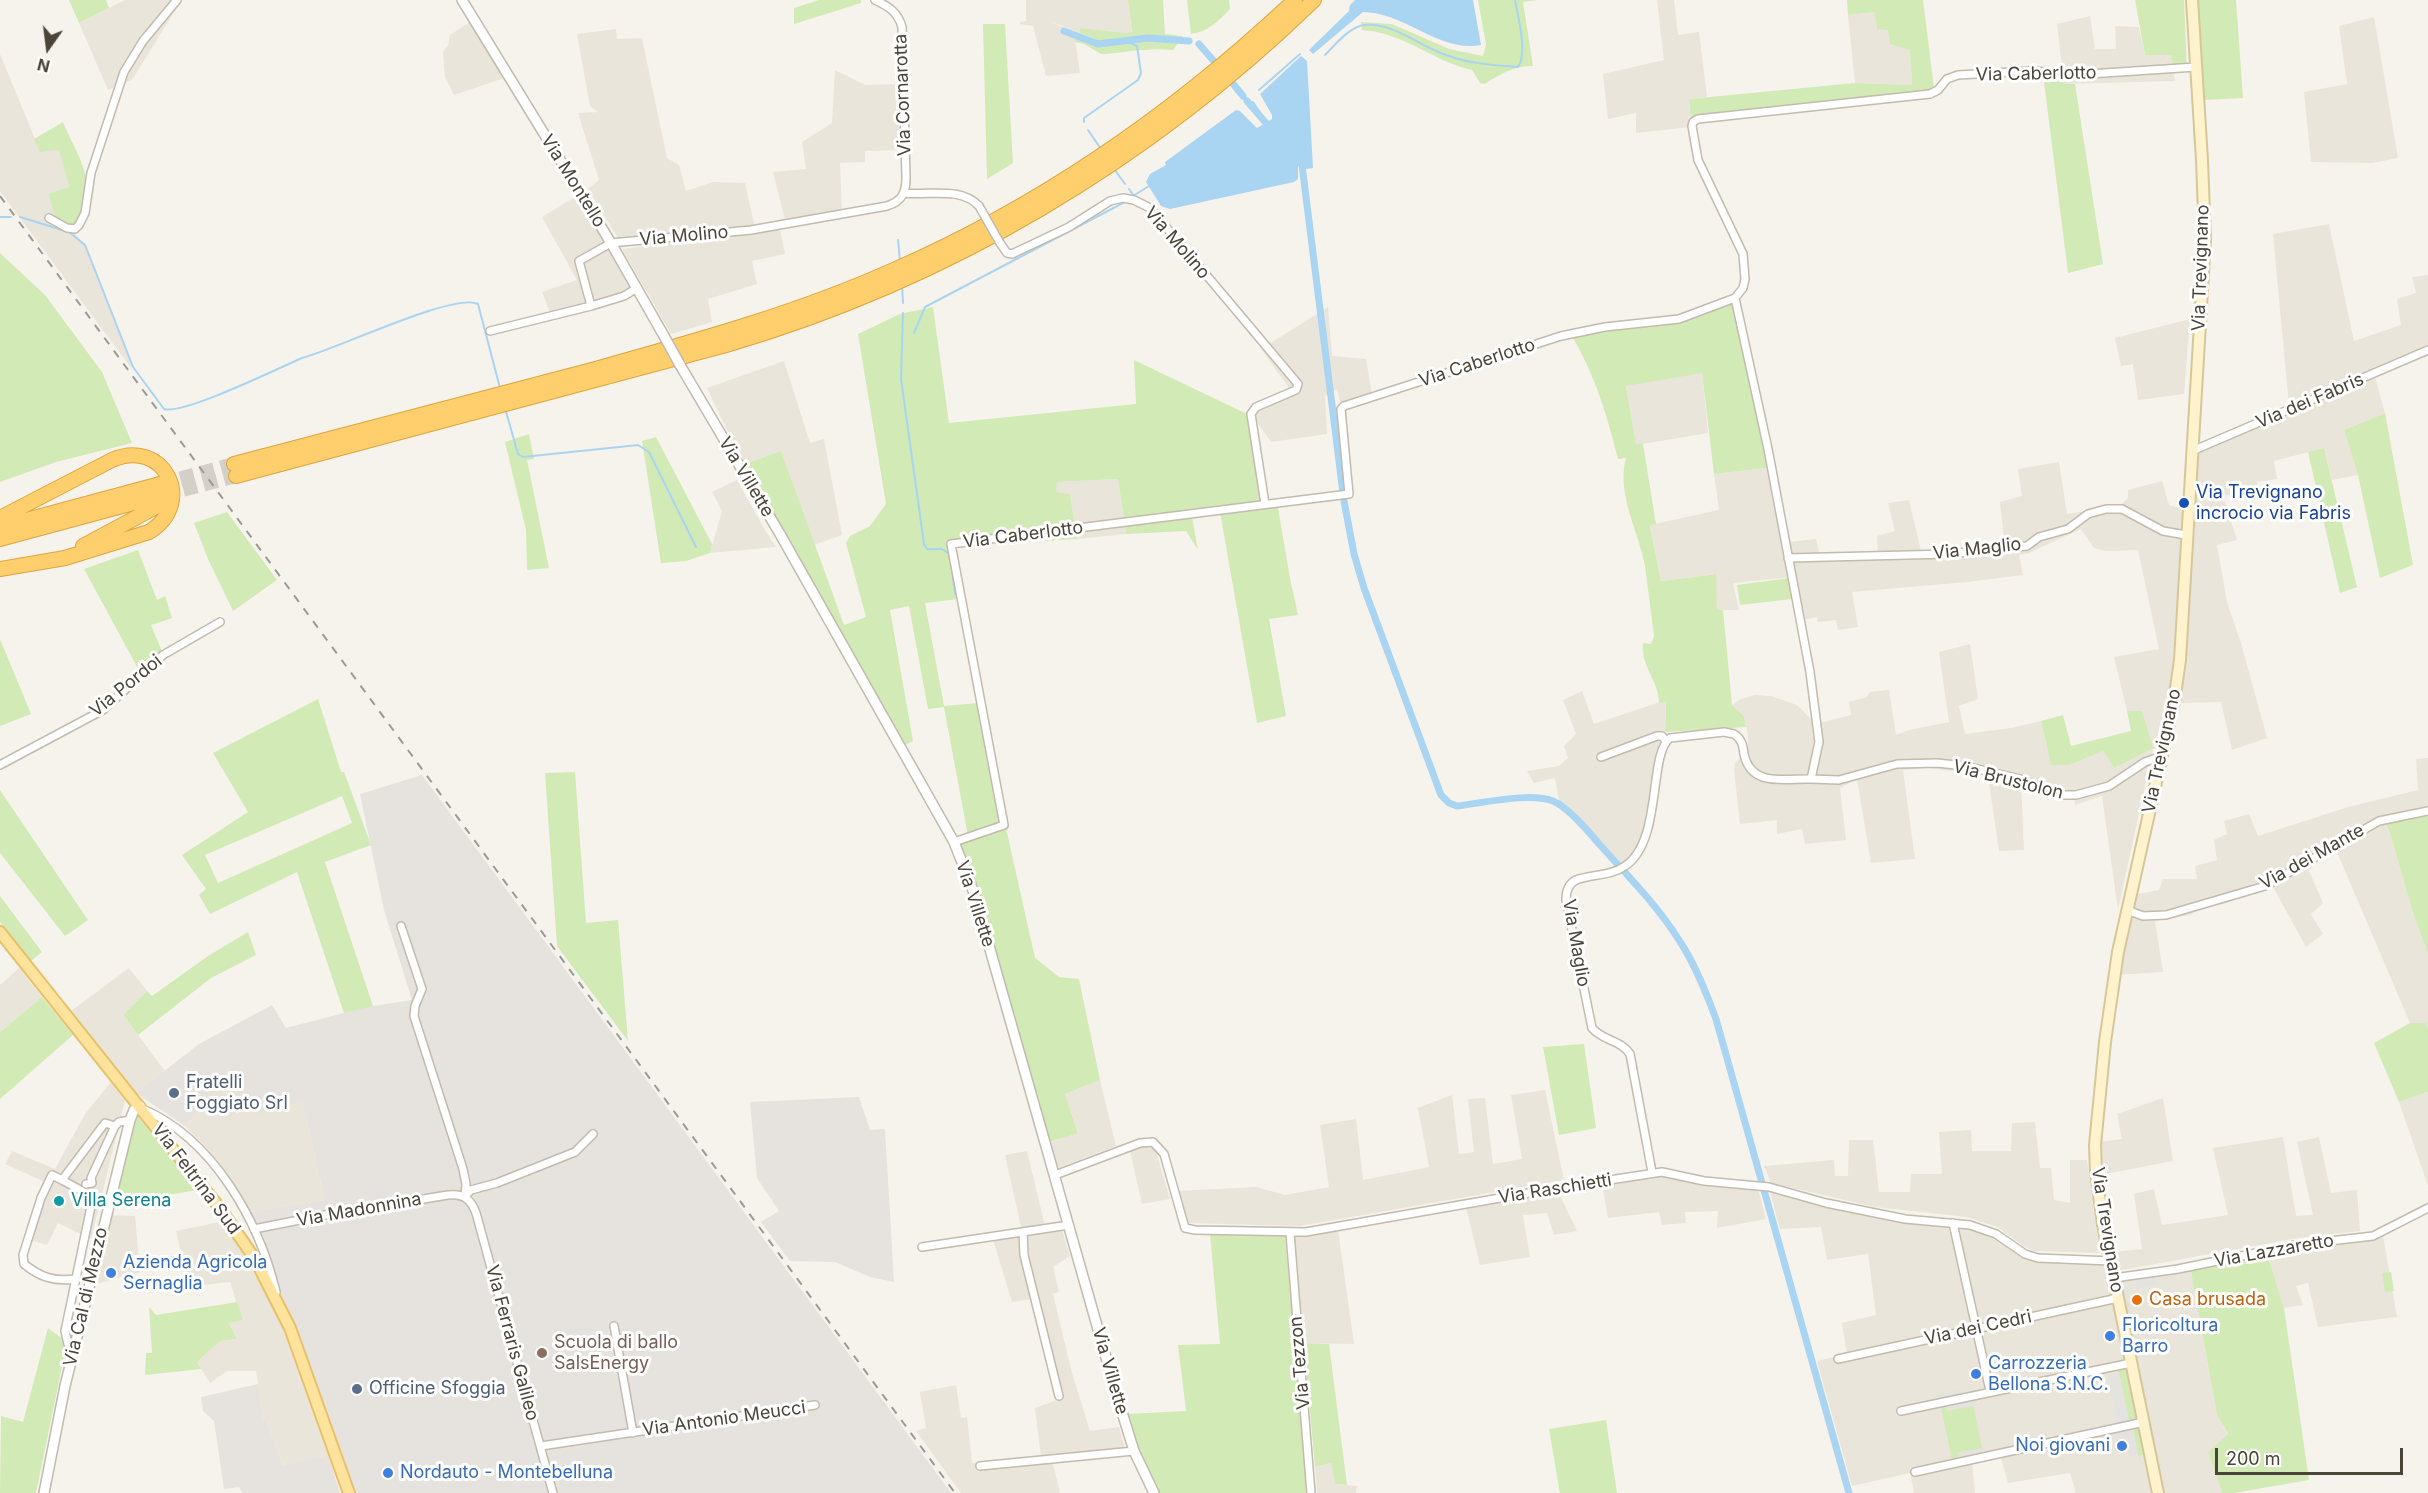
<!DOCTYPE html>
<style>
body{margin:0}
#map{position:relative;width:2428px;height:1493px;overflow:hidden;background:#f6f3ec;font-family:Inter,sans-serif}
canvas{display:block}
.north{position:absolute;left:18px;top:18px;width:60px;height:60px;-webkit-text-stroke:4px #fff;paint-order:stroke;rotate:194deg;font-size:16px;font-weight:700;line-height:24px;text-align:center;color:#4b4439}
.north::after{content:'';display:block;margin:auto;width:21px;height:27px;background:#4b4439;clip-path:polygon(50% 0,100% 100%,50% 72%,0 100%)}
.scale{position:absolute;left:2215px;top:1448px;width:188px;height:27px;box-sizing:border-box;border:3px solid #4b4439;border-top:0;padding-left:8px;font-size:18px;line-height:21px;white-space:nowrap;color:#4b4439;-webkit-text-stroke:4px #fff;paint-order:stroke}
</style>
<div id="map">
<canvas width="2428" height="1493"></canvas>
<div class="north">N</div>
<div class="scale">200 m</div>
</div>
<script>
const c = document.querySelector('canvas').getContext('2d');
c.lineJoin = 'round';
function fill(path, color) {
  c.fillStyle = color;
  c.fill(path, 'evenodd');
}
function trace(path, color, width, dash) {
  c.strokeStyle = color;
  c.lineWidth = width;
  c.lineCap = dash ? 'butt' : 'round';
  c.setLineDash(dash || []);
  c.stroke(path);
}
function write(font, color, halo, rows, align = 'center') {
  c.font = font + ' Inter,sans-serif';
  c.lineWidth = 6;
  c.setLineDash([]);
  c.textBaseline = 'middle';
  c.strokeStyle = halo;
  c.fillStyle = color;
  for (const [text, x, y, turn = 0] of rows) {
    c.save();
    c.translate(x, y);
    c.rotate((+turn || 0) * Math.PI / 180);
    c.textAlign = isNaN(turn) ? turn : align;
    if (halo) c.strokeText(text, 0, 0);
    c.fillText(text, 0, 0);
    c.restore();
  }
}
fill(new Path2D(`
 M125,0h51l2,6 -46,74 -24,10 -29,-67z
 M1026,0h102l4,34 -52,-6v5l-30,-12 24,12 6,40 -34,3 -13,-50 -13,-2v-2l6,-1z
 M1657,0h17l4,35 21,-3 8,65 -18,2 2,28 -55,6v-20l-28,6 -5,-45 61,-14z
 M1874,12l3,17h11l22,21 2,35 -57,-2 -7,-68z
 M2090,16l5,33h21l-1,-23 24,1 6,28h26l4,26 -111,3 -7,-60z
 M2374,17l24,141 -26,5 -61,-1 -7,-70 43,-8 -8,-58z
 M473,20l34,57 -53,18 -9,-18 -2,-25 5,-7 2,-10z
 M616,29l1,10 25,-1 25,120 12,7 7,26 27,-9 32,1 10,45 -137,10 -30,-49 11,-9 -21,-67 20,-1 -8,-6 -13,-72z
 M0,54l40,97 19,-2 10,38 -21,7 8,25 -10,-4 -1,6 29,12 12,12 43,109 2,14 -131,-177z
 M835,70l30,15 39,-1 3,66 -42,1v11l-25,1 2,51 -56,10 -13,-52 33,-3 -4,-27 30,-19z
 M578,195l57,95 -84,25 -9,-23 35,-12 -35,-63z
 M2329,224l25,117 47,-16 -4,-26 19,-6 -4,-16 16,-2v73l-139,58 -16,-172z
 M780,229l5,25 -33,7 5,23 -49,15 4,23 -41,12 -49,-85z
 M1328,307l4,49 34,3 7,41 -32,6 -4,-17 -12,7 2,38 -56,8 -19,-27 37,-27 -28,-39z
 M2190,319l-6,75 -46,6 -5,-36 -12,2 -6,-28z
 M784,361l26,82 14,-4 18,96 -28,10 -33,-94 -38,13 -36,-76z
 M1702,372l6,61 -72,12 -10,-60z
 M2375,377l10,36 -41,17 14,45 -26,5 -8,-32 -50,13 3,18 -20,3 1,5 -35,9 14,44 -20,5 10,57 14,41 26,95 -35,12 -11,-48 -46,1 18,-251 15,-3z
 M2059,462l8,52 55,-10 6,-6v-8l34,-9 7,24 14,4 -7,151 -18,88 -5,1 -35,161 -16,-114 -27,9 -1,-7 -34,-11 -19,-3 3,66 -25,1 -11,-75 -59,-8 -26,2 12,89 -44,4 -14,-84 -17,9 6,52 -41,4 -3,-15 -25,5v-14l-37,4 -6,-54 1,-7 13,-12v-17l-4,-18 -12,-11 9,-6 14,-4 16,1 26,9 19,19 35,-9 -2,-13 18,-5 3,-5 19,-2 7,45 13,-5 40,-8 -10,-70 31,-8 8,55 -19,7 6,28 46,-6 30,-7 10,44h19l33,-14 11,17 28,-57h-15l-13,-54 45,-8 -21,-99 -33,1 -11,-3 -13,-19 -52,24 -10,2 4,20 -56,7 -115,10 6,35 -20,3 -2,-10 -18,2 -1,-5 -15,3 -10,-43 -59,6 6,27h-22l-2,-36 -54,7 -11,-56 69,-15 -5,-36 61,-7 14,75 27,-3 4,17 58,-2 -1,-18 18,-5 -7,-28 21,-3 12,51 84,-5 -5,-44 22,-6 -4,-27z
 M1118,479l8,55 -49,5 -7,-45 -15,-2 2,-10z
 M737,480l28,50 11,17 -66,6 12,-42 -10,-19z
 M1582,691l12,33 72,-24 -2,42 -15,88 -18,35 -9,-2 -63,-62 -4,-23 -21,5 -7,-12 32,-5 9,-8 -4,-12 12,-12 -13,-34z
 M2428,758v52l-44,11 6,12 22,77 16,44v75l-2,-6h-16l-73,-171 -15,4 -13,15 14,32 -12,11 12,20 -17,13 -34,-62 -48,19 -17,1 -17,10 -35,6 8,51 -48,3 18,-80 26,-5 4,-11h34l-2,-13 22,-6 -3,-20 13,-6 -3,-13 25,-7 9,22 90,-29 70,-17 -2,-31z
 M19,968l23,29 -42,35v-47z
 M129,968l18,23 -24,24 42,56 -29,22 -65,-82z
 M229,1075l73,26 23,99 -75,12 -18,-31 -26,-34 -21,-21z
 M1100,1080l16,66 -59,22 -7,-25 28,-11 -13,-38z
 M111,1082l14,19 -34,138 -33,-16 -11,22 -17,-5 9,-47 8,-10 -42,-19 7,-13 43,18 30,-55z
 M1545,1090l19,90 -264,46 -114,-3 -9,-32 79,-4 29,8 44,-8 -9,-62 36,-6 7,61 66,-13 -11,-59 34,-13 7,59 15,-2 -6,-53 17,-1 8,66 29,-5 -11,-64z
 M2428,1092v94l-29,-84z
 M2163,1098l10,63 -73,14 -2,-33 24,-3 -5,-25z
 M2035,1122l5,46h11l3,32 16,3v-43h17l9,68 6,25 -68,-2 -9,-4 -28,-20 -30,-10 -92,-10 -104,-24 -7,-17 70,-6 1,16h13l1,-36h24l6,52h31l1,-18h31l-3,-42 32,-2 1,21h39l1,-28z
 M2283,1137l13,79 17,-1 -16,-73 22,-5 12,56 26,-3 3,41 -62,7 -181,33 -4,-19 29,-3 -8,-55 20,-5 8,36 66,-10 -15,-67z
 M1148,1146l8,5 14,48 -28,5 -12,-53z
 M1027,1151l19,79h16l8,26 -17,11 6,25 -6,2 19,79 18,58 29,-4 7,26 -74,6 8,34h-99l-45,-62 10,-3 -6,-36 36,-7 5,33 6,-1 5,46 69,-6 -6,-49 22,-8 -26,-101 -19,3 -19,-62 29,-9 -17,-76z
 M1655,1175l103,14 8,30 -49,9 1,-17 -33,1 1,11 -24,2 -3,-13 -51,6 -6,-34z
 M1558,1191l19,40 -23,4 -7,-22 -24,2 7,42 -50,8 -14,-58z
 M1770,1192l41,10 154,25 28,9 27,20 12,4 72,3 48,230h-76l-6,-20 -62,10 -7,-25 -29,5 3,30h-61l-4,-20 -58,13 -35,-125 30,-7 -5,-31 34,-8 -8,-61 -41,6 -6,-33 -41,2z
 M107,1215l28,1 5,56 -51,14z
 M220,1222l18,24 29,50 16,33 45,126 -45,10 -16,-43h-3l-8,-51h-29l-17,12 -13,-21 23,-21 17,-2 -8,-17 13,-3 -12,-37 -41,5 -13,-56z
 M1338,1230l16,114 -50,-1 -10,-107z
 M2383,1236l14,81 -79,10 -10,-44 -12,3 7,19 -19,3 -17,-55z
 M2190,1266l27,149 11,20 -20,17 14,41h-59l-44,-212z
 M1331,1463l4,21 22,2 -1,7h-39l-2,-26z`), '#eae5da');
fill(new Path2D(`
 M422,775l529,718h-597l-39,-114 -20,-55 -18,-38 -13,-48 -14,-26 75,-12 -23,-99 -47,13 -26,-38 -44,50 -49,-33 63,-49 73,-39 14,23 81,-21 45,-7 -28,-90 -24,-116z
 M859,1097l11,33 15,-1 9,153 -24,-5 -35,-15 -45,-1 -29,-39 18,-11 -22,-33 -7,-76z
 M258,1384l6,37 3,1 16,43 45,-10 12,38h-98l-3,-6 -15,2 -10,-68 -11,-10 -2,-14z`), '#e6e2dd');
fill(new Path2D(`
 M69,0h37l3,8 -30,15z
 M819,0h42v3l-67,21v-16z
 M1128,0h35l2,34 18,2 -10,14c-25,-3 -48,3 -72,4l-17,-10 -9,-2 -1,-9 23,7 -17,-7v-5l47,5 5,-1z
 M1187,0h42l1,9c-12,12 -22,23 -39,25z
 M1478,0h60l-15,2 10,64c-17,-1 -35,9 -48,18l-5,-1 -8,-13c-38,-8 -69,-38 -110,-40l-1,-8 31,2 57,25 34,7 3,-12z
 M1847,0h76l12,96 -244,25 -2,-22 166,-16 57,2 -2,-35 -20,-6 -2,-14 -11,-1 -3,-17 -26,3z
 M2135,0h49l3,72 -14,-4 -2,-13h-26z
 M2196,0h40l7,98 -40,2z
 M983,24h22l8,139 -26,16z
 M2063,79l1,5h11l28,180 -35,9 -24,-191z
 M63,122c18,43 35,55 13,102l-5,3 -15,-8 -8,-25 21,-7 -10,-37 -19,2 -6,-13z
 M0,253l45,42 57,77 30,71 -76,19 -56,20z
 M1738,298l37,169 -61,7 -12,-101 -76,13 10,58h7l13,80 -6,2 11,55 55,-7 1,36h6l9,95 12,11 2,11 -81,5 1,-31 -7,2c0,-22 -19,-38 -16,-60l8,1 3,-9c-3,-23 -6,-46 -9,-69 -6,-34 -29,-72 -19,-108l-8,1c-12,-47 -22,-81 -46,-123l38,-8 68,-7z
 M933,307l16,116 187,-19 -2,-44 113,54 14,95 17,-1 12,70 8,37 -29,4 17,97 -29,7 -37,-211 -28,5 6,33 -12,-19 -60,3 -8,-55 -61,3 -1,10 14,2 7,45 -121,7 3,53 -34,4 19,103 34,-3 57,255 24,19 20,2 21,101 -35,14 13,39 -28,9 -73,-251 -22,-53 13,-2 -24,-129 -16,2 -19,-103 -19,4 23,131 -10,5 -162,-281 40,-14 63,174 22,-8 -20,-74 4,-7 20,-10 16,-22 -28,-170 42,-20z
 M2385,413l28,152 -33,13 -22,-103 -14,-45z
 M529,434l5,25 -7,1 22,108 -22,2 -1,-40 -21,-88z
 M656,437l56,107 -2,9 -24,8 -25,2 -19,-122z
 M2324,448l33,139 -17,6 -32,-141z
 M227,512l50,68 -44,31 -25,-52 -14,-36z
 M138,550l19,50 8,-4 7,22 -21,7 12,29 -22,20 -57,-105z
 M1789,578l3,21 -52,6 -3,-20z
 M0,639l31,75 -31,12z
 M318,699l23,73h3l27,73 -46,17 48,144 -29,7 -47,-141 -87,42 -11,-19 7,-6 -24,-34 66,-43 -35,-59zM342,796l10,27 -134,60 -13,-28z
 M2127,711h15l11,37 -39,20 -11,-17 -33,14h-19l-10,-44 22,-6 8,31 60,-15z
 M575,772l11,151 32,-3 10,121 -71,-95 -12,-173z
 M0,790l88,130 -23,16 -65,-83z
 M2428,810v144l-16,-44 -22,-77 -6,-12z
 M0,896l42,56 -11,9 -31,-39z
 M248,932l8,23 -45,23 -73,57 -15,-20 24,-24 5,5 56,-40z
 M42,997l31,38 -73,64v-67z
 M2410,1023h16l2,6v63l-29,10 -25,-59z
 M1584,1044l12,84 -37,7 -16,-88z
 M133,1111l64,79 -47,8 -37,-4z
 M1210,1234l75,2 23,257h-149l-22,-43 -10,-36 59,-3 -8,-66 42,-1z
 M2267,1253l17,55 25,172 -75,13h-12l-14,-41 20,-18 -11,-19 -27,-149z
 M2391,1272l3,19 -9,1 -3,-19z
 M237,1302l6,18 -14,3 8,16 -17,2 -23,21 4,7 -56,6 1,-22h6l-3,-46 7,8z
 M48,1328l19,14 -31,151h-36l1,-77 22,6z
 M1304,1343l25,1 18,141 -12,-1 -4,-21 -16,4z
 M2125,1367l5,2 9,46 -4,4 -6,2 -11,-53z
 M1973,1405l9,43 -25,5 1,6 -6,1 -11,-53 5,-1 2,5z
 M1606,1420l11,73h-57l-11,-64z
 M2142,1426l5,28 -9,2 -5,-29z`), '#d2eab5');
fill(new Path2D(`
 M2156,1276l1,9 -21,4 -1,-9z
 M2126,1282l5,32 -8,2 -5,-33z
 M2136,1320l3,17 -10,2 -4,-18z
 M2119,1373l10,48 -12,2 -10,-48z
 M1959,1390l2,8 14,-3 2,10 -30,6 -2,-10 -7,2 -2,-8z
 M2133,1427l5,29 -8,1 -5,-21 -22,5 -2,-10z
 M1982,1448l2,9 -25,5 -2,-9z`), '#e5e3e0');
fill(new Path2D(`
 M1355,0h118l8,45c-41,8 -77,-33 -118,-33l-50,42 -4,-4 40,-39 1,-6z
 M1301,56l6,5 6,107 -7,1 -2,-5 -24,-29 -4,4 22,26v14l-4,3 -124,27 -9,-3 -15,-24 4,-8 16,-9 -1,-3 71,-52 4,1 17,17 15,-9v-4l-12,-21z`), '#a9d4f2');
trace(new Path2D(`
 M1325,55c10,-10 25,-29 40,-30 28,-3 56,22 81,30 24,9 47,10 72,12 10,-14 0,-50 -3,-67
 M1259,90l41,-36
 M1253,102l11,17
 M1084,122v-4l54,-38 3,-7 -4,-27 -10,-5
 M1088,130l13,19
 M1114,169l11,15
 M1129,189l5,7
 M1133,196l16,-10
 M0,217h11
 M20,217l49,15 16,13 48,122 31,42c19,6 115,-41 138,-51 33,-8 152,-66 176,-54l22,84
 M898,240l2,21
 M902,284l1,19
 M903,313l-2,66 23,165 3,5h15l8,5 5,40
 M914,333l11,-26 198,-104
 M505,408l13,46 5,3 115,-12 11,7 47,95`), '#a9d4f2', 2);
trace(new Path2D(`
 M1064,31l34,13 50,-6 41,3
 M1199,44l20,23
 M1226,75l17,21
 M1247,101l55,64 42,336 10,53 10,34 77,207 8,8 8,3c27,-3 72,-14 96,-5 15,6 36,31 47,44 27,30 57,60 79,95 16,24 27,52 37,79l133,474`), '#a9d4f2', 7);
trace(new Path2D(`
 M160,484l74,-20
 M163,495l73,-19`), '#d4d0c8', 14, [14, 7]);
const minor = new Path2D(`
 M904,193c25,3 56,-7 75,13
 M49,218l18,10 8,1 4,-4 6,-12 6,-40 33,-101 19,-31 34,-41
 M1000,243l7,10 5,1 57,-27 41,-26 13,-3 11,2 16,8 148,176 -2,6 -40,17 -5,7 14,90
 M591,306l33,-10 13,-8
 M490,331l101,-25 -12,-45 32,-18 140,-13 136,-24c15,-5 19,-13 19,-28l-4,-151c-4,-15 -14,-21 -27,-27
 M2192,451l236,-101
 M1788,558l159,-4 80,-8 12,-9 29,-8 20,-15 18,-5h16l41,22 23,4
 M1601,757l56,-21h5l4,5
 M0,765l103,-55 60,-55 57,-33
 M1811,779l28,1 58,-16 40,-1 28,3 55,13 41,16h15l33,-9 36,-24 17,-6
 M954,842l50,-17 -53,-281 398,-50 -8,-85 3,-3 217,-70 44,-9 74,-8 56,-21 8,-10 2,-9 -2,-25 -45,-94 -6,-34 1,-4 5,-3 232,-25 8,-4 9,-11 11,-4 71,-4 60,3 107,-7
 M2127,910l16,6 23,-1 99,-29 114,-65 49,-10
 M401,926l21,63 -7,17 -1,10 49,153 3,15 -1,13
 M143,1109c70,30 116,112 133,183
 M1652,1172l-22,-118c-9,-14 -27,-13 -38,-26l-26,-128c0,-9 2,-16 10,-20 16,-6 35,-4 49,-14 38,-25 23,-112 45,-128l54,-6 10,2c8,5 9,12 10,20 7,34 42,24 67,25l8,-37 -9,-70 -42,-223 -33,-151
 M1055,1175l85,-32 13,-1 11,12 21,74 10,2 111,2 251,-44 105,-16 42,9 65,6 57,16 79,16 65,6 26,9 29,20 13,4 73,3
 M62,1180l-10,-5 -11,23 -18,57 1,9c16,13 30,18 52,15
 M86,1184l6,-1 -1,-5 24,-52
 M466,1195l5,-5 26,-7 78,-31 18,-18
 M1953,1223l37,168
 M254,1229l76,-15 118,-19c15,-2 23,4 28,18l77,280
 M1023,1232l1,23 35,141
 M1290,1233l21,260
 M922,1247l147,-22
 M2114,1278l64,-9 117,-24 78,-9 55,-28
 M614,1326l19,107
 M68,1344l-3,-13 28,-134 -31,-17 43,-57 10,3 4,-4 11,-2
 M1838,1359l280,-61
 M1901,1411l230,-48
 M541,1446l274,-41
 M980,1466l154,-15
 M1915,1472l229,-50`);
const tertiary = new Path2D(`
 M462,0l149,243 53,93
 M680,365l100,169 174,308 20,51 143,503 17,55 20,42
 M44,1493l21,-107 65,-266 4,-10 6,-4`);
const secondary = new Path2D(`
 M2158,1493l-55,-268 -7,-52 -1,-28 10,-103 13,-90 56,-250 6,-42 25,-420 -3,-80 -10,-160`);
const primary = new Path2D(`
 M0,932l219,275 36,52 35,69 59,165`);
const motorway = new Path2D(`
 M234,464c118,-30 236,-61 354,-93 104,-29 208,-57 308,-102 148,-65 281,-158 399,-269
 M236,476l490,-131c222,-65 422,-184 588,-345
 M0,518l112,-58c52,-23 85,43 37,72l-84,26 -65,11
 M0,527l160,-43
 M0,539l163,-44
 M83,546l82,-44`);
trace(minor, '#c2bbae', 10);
trace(tertiary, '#c2bbae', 12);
trace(secondary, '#d6c79b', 14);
trace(primary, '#e6c16a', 14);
trace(motorway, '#e0a43c', 16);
trace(minor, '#fff', 7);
trace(tertiary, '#fff', 9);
trace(secondary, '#fff3cd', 10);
trace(primary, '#ffe39c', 10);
trace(motorway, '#ffcf6e', 14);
trace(new Path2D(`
 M0,196l955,1297`), '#9a9a9a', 2, [8, 8]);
const minorBridge = new Path2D(`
 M979,206l21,37`);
const tertiaryBridge = new Path2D(`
 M664,336l16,29`);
trace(minorBridge, '#c2bbae', 10, []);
trace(tertiaryBridge, '#c2bbae', 12, []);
trace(minorBridge, '#fff', 7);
trace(tertiaryBridge, '#fff', 9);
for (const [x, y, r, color] of [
 [2184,503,6,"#1a4fb4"],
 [174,1093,6,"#5c6f8a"],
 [59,1201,6,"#0f9aa8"],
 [111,1273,6,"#3f7fe0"],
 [2137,1300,6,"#e8710a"],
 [2110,1336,6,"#3f7fe0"],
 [542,1353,6,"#8d6e63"],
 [1976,1374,6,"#3f7fe0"],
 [357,1389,6,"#5c6f8a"],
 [2122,1446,6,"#3f7fe0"],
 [388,1473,6,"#3f7fe0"]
]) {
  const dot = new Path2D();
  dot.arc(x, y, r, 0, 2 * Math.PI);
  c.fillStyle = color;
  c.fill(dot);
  trace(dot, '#fff', 2);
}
write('18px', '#4b4439', '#fff', [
 ["Via Caberlotto",2036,74,-1],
 ["Via Cornarotta",903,95,-92],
 ["Via Montello",573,181,58],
 ["Via Molino",684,236,-5],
 ["Via Molino",1177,243,49],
 ["Via Trevignano",2201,268,-88],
 ["Via Caberlotto",1477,363,-18],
 ["Via dei Fabris",2310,401,-23],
 ["Via Villette",746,477,59],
 ["Via Caberlotto",1023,535,-7],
 ["Via Maglio",1977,549,-6],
 ["Via Pordoi",126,686,-39],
 ["Via Trevignano",2162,751,-78],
 ["Via Brustolon",2008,780,14],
 ["Via dei Mante",2312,857,-29],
 ["Via Villette",975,904,72],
 ["Via Maglio",1576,943,80],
 ["Via Feltrina Sud",196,1179,53],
 ["Via Raschietti",1555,1189,-9],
 ["Via Madonnina",359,1210,-10],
 ["Via Trevignano",2107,1230,81],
 ["Via Lazzaretto",2274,1251,-10],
 ["Via Cal di Mezzo",86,1297,-77],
 ["Via dei Cedri",1978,1328,-12],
 ["Via Ferraris Galileo",512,1343,75],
 ["Via Tezzon",1300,1363,-95],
 ["Via Villette",1110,1371,74],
 ["Via Antonio Meucci",724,1419,-8]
]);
write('18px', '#164399', '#fff', [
 ["Via Trevignano",2196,493],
 ["incrocio via Fabris",2196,514]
], 'left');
write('18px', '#4e5e75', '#fff', [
 ["Fratelli",186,1083],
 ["Foggiato Srl",186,1104],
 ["Officine Sfoggia",369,1389]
], 'left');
write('18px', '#0d838f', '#fff', [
 ["Villa Serena",71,1201]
], 'left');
write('18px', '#366cbe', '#fff', [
 ["Azienda Agricola",123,1263],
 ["Sernaglia",123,1284],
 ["Floricoltura",2122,1326],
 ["Barro",2122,1347],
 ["Carrozzeria",1988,1364],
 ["Bellona S.N.C.",1988,1385],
 ["Noi giovani",2110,1446,"right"],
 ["Nordauto - Montebelluna",400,1473]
], 'left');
write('18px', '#c56008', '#fff', [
 ["Casa brusada",2149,1300]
], 'left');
write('18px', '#785e54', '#fff', [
 ["Scuola di ballo",554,1343],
 ["SalsEnergy",554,1364]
], 'left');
</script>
